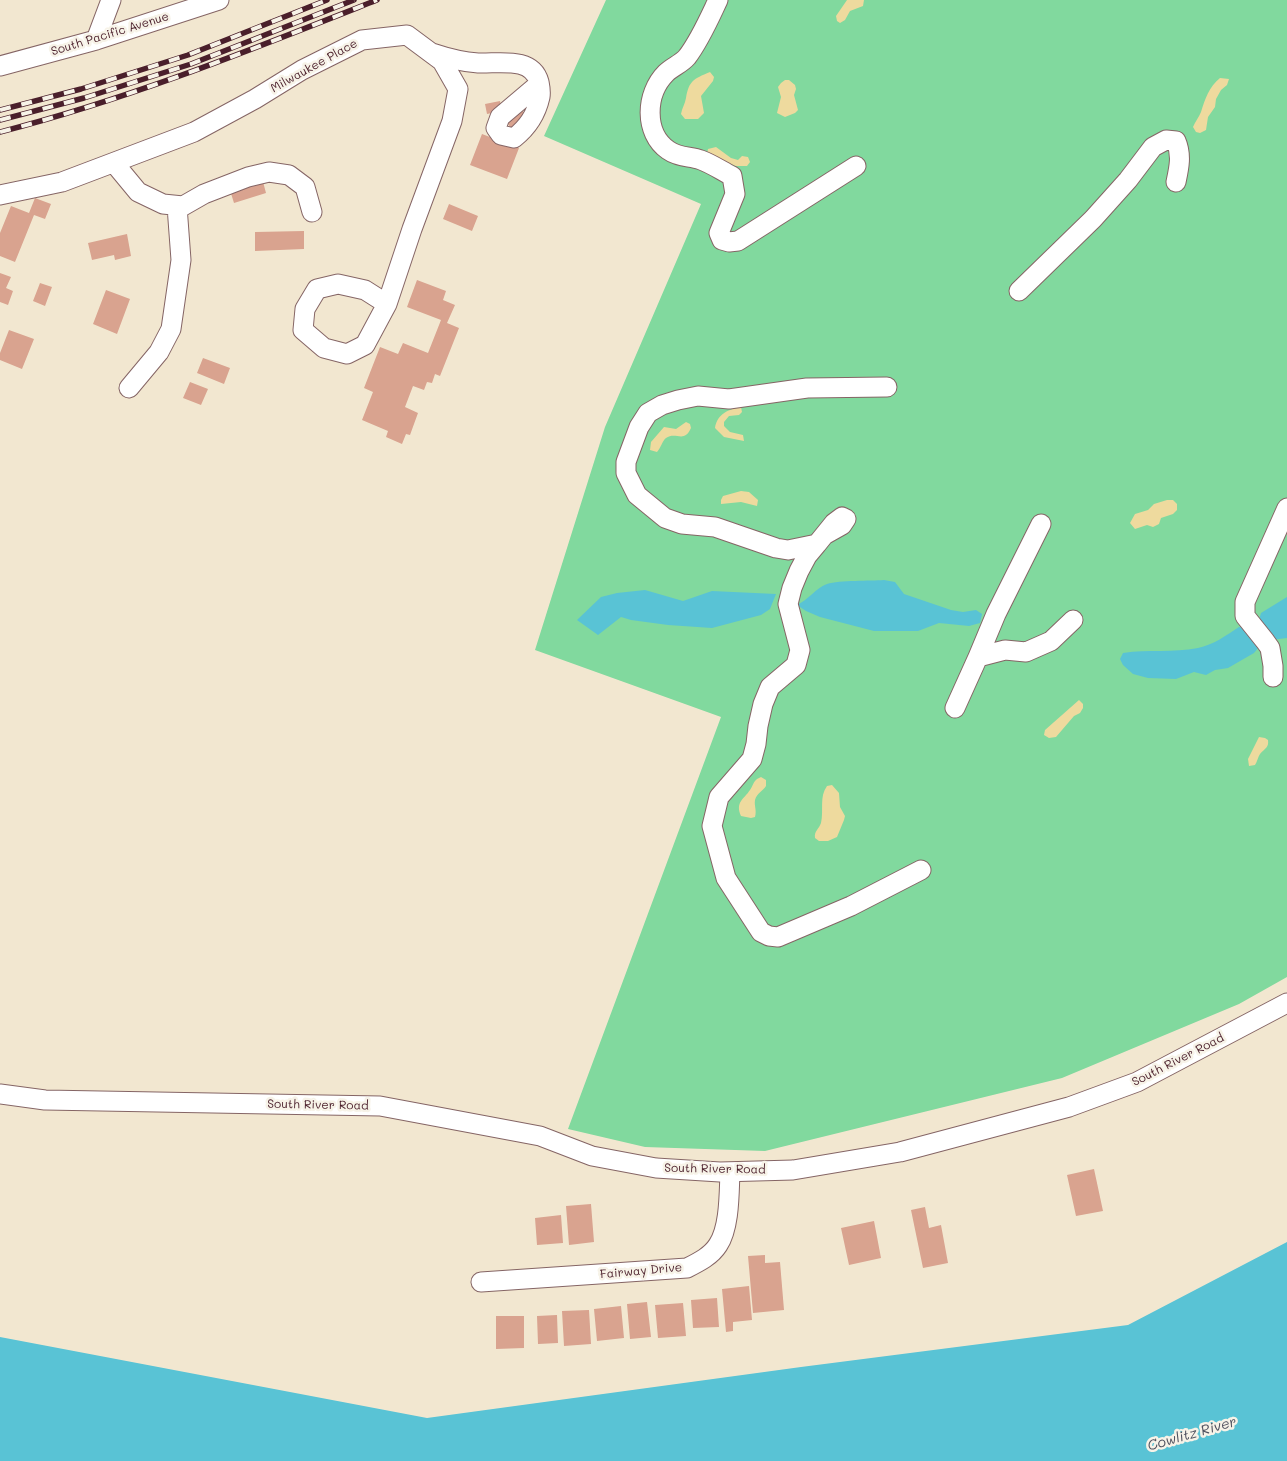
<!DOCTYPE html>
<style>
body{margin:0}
canvas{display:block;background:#f2e7d0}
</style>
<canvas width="1287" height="1461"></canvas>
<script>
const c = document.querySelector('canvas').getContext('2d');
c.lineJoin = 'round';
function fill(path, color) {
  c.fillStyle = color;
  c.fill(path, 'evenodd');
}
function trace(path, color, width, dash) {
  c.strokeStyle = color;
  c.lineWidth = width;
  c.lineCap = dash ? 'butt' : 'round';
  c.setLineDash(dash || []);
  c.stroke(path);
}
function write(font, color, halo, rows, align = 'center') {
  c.font = font + ' Mali,sans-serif';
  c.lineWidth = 5;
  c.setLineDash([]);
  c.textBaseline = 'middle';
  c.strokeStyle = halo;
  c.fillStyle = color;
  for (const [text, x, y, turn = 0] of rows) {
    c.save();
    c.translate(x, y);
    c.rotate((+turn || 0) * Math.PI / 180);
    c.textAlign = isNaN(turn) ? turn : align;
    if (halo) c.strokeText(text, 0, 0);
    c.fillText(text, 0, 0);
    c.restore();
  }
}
fill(new Path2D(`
 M606,0h681v977l-48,27 -177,74 -297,73 -120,-4 -77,-18 153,-412 -186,-67 70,-223 96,-223 -157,-68z`), '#81d99e');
fill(new Path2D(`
 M847,0h17l-1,6 -13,5 -5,9 -5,3 -3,-2 -1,-5z
 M710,72l4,5 -1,4 -12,15 3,17 -6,6h-13l-4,-5c1,-6 4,-10 5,-16 3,-17 7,-19 24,-26z
 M1220,78l9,1 -2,6 -6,5 -5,9 -1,8 -7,10 -2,13 -6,3 -4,-1 -3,-5c2,-5 6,-10 8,-15 4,-13 8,-25 19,-34z
 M785,80h4l6,5 1,4 -2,6 4,15 -3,3 -10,4 -8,-4 4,-16 -3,-10 3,-4z
 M716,147l15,11 7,2 4,-4 6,1 2,5 -3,4h-11l-29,-12 1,-5z
 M741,407l1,5 -3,3 -10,1 -5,6v4l6,6 13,3 1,6 -20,-4 -9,-9c2,-14 14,-19 26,-21z
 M686,422l4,2 1,4c-7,16 -15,3 -25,10 -4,3 -5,10 -9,14l-7,-2 1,-8 13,-15 12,2z
 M741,491l8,1 9,8 -1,6 -16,-4 -20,2v-4l2,-4z
 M1167,500h6l4,4v6l-4,4 -12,4 -2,6 -6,3 -6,-2 -12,4 -5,-6 5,-9 13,-4 6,-6z
 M1079,700l4,4v4l-3,5 -6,3 -18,21 -7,1 -5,-3 1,-5z
 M1259,737l6,1 3,2c1,8 -3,8 -8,14 -2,3 -3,8 -5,11l-6,1 -1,-7z
 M761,777l5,3v6c-3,5 -9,7 -11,14 -1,6 2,10 0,17l-4,1 -10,-2c-6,-14 3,-17 9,-26 3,-4 3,-8 7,-11z
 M832,785l7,8 1,14 5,9 -1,4 -7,17 -9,4h-9l-4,-3c-1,-7 4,-9 6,-15 3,-13 -2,-26 6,-37z`), '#eeda9e');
fill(new Path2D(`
 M884,580l11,2 9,12 47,16 12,2 13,-2 6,4 -2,9 -11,3 -30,-3 -21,8h-44l-54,-14 -14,-6 -9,-6c11,-5 19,-17 30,-21 13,-4 43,-3 57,-4z
 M645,590l38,11 29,-10 64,3 -6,15 -9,6 -49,13 -44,-3 -37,-5 -10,-3 -23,18 -21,-15 24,-23 16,-4z
 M1287,597v41l-16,2 -12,-20 2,-7z
 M1239,627l7,1 13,19 -5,6 -26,15 -13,2 -9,5 -12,-3 -18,7 -28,-1 -15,-4 -10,-9 -3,-6 3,-6c25,-4 50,0 75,-5 15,-3 29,-13 41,-21z
 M1287,1242v219h-1287v-124l427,81 374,-51 327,-42z`), '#59c3d5');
fill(new Path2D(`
 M500,101l2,10 -15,3 -2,-10z
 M522,110l6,9 -16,11 -6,-9z
 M482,134l37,14 -12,31 -37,-14z
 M262,178l4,15 -32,10 -5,-16z
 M35,198l16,6 -6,15 -11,-4 -19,47 -15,-6v-23l11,-27 18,7z
 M449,204l29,12 -6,15 -29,-12z
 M304,231v18l-49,2v-19z
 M127,234l4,22 -16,4 -1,-5 -22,5 -4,-17z
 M0,273l11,4 -5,11 7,3 -5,14 -8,-3z
 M417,280l29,11 -3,9 12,5 -8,18 12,5 -19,48 -5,-2 -3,9 -5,-1 -3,8 -11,-4 -8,21 13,6 -8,22 -4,-1 -4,10 -16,-7 2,-6 -26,-11 11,-28 -9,-4 16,-41 18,7 5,-11 25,10 13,-33 -34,-13z
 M40,283l12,4 -7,19 -12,-5z
 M106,290l24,9 -13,35 -24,-10z
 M9,330l25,9 -12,30 -22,-9v-7z
 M203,358l27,10 -6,16 -27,-11z
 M190,382l18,7 -7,16 -18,-7z
 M1094,1169l9,42 -27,5 -9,-41z
 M591,1204l3,38 -25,3 -3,-39z
 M925,1207l4,21 12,-3 7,38 -25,5 -12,-58z
 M561,1215l2,28 -26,2 -2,-27z
 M874,1221l7,37 -32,7 -8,-37z
 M765,1255v8l15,-1 4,48 -31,3 -5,-57z
 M749,1286l3,34 -19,2v9l-7,1 -4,-43z
 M717,1298l2,29 -26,1 -2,-28z
 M647,1302l4,35 -21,2 -3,-35z
 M683,1303l3,33 -28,2 -3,-33z
 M621,1306l3,32 -27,3 -3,-32z
 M589,1310l2,34 -27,2 -2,-35z
 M557,1315l1,28 -20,1 -1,-28z
 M496,1316h28v32l-28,1z`), '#d9a38f');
const minor = new Path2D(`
 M718,0c-9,19 -18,40 -31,57 -6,7 -15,10 -21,16 -21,21 -22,60 2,77 11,8 22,6 33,10 11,4 21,11 31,16l3,18 -16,39 3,7 7,2 9,-1 118,-75
 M96,40l15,-40
 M432,53c15,5 30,9 46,10 20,1 54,-7 61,19 1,5 2,9 1,15 -4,18 -12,30 -26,41l-13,-3 -5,-7 4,-11 39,-33
 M0,66l96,-26 123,-40
 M114,163l24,29 25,12 20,2 21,-12 44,-17 21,-5 20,3 16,12 7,25
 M0,195l62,-13 132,-50 61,-33 47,-29 60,-30 45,-5 35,26 16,28 -6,32 -40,108 -25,75 -22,41 -18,9 -23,-6 -21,-18 2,-21 12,-20 21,-5 27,6 22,14
 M1019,291l74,-72 35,-39 25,-33 13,-7 10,1c6,14 3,27 0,41
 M129,388l30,-36 12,-23 10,-69 -4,-54
 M826,534l16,-9 4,-6 -4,-2 -8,6 -17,21 -29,6 -12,-2 -61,-21 -33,-3 -17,-6 -28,-23 -11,-22v-11l13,-35 9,-14 14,-8 16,-5 20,-4 31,3 78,-11 80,-1
 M817,544l-10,12 -8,15 -7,17 -4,16 12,46 -4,15 -26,22 -7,17 -5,22 -2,18 -4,15 -33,38 -7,29 14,52 35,54 8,4 9,1 73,-31 70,-36
 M978,657l18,-43 45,-90
 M1273,677v-11l-3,-18 -5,-7 -20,-25v-14l42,-94
 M955,708l23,-51 27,-7 21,2 25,-11 22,-21
 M0,1094l45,6 335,6 160,30 52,20 64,12 64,4 73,-2 107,-18 169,-45 68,-25 150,-79
 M481,1282l206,-14c12,-6 24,-12 31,-23 12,-18 11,-53 12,-73`);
trace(minor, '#856565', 21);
trace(minor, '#fff', 19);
const rail = new Path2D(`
 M0,110l81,-21 107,-34 139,-55
 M0,120l84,-22 107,-34 163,-64
 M0,132c129,-33 253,-83 377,-132`);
trace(rail, '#4a1f2b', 5.5);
trace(rail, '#f7f3e8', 4, [11]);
write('12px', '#4a1f2b', '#f7f3e8', [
 ["South Pacific Avenue",110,34,-17],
 ["Milwaukee Place",314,66,-29],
 ["South River Road",1178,1060,-27],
 ["South River Road",318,1105,1],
 ["South River Road",715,1169,1],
 ["Fairway Drive",641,1271,-5]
]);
write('italic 14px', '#4e505e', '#f7f3e8', [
 ["Cowlitz River",1192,1434,-16]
]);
</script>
